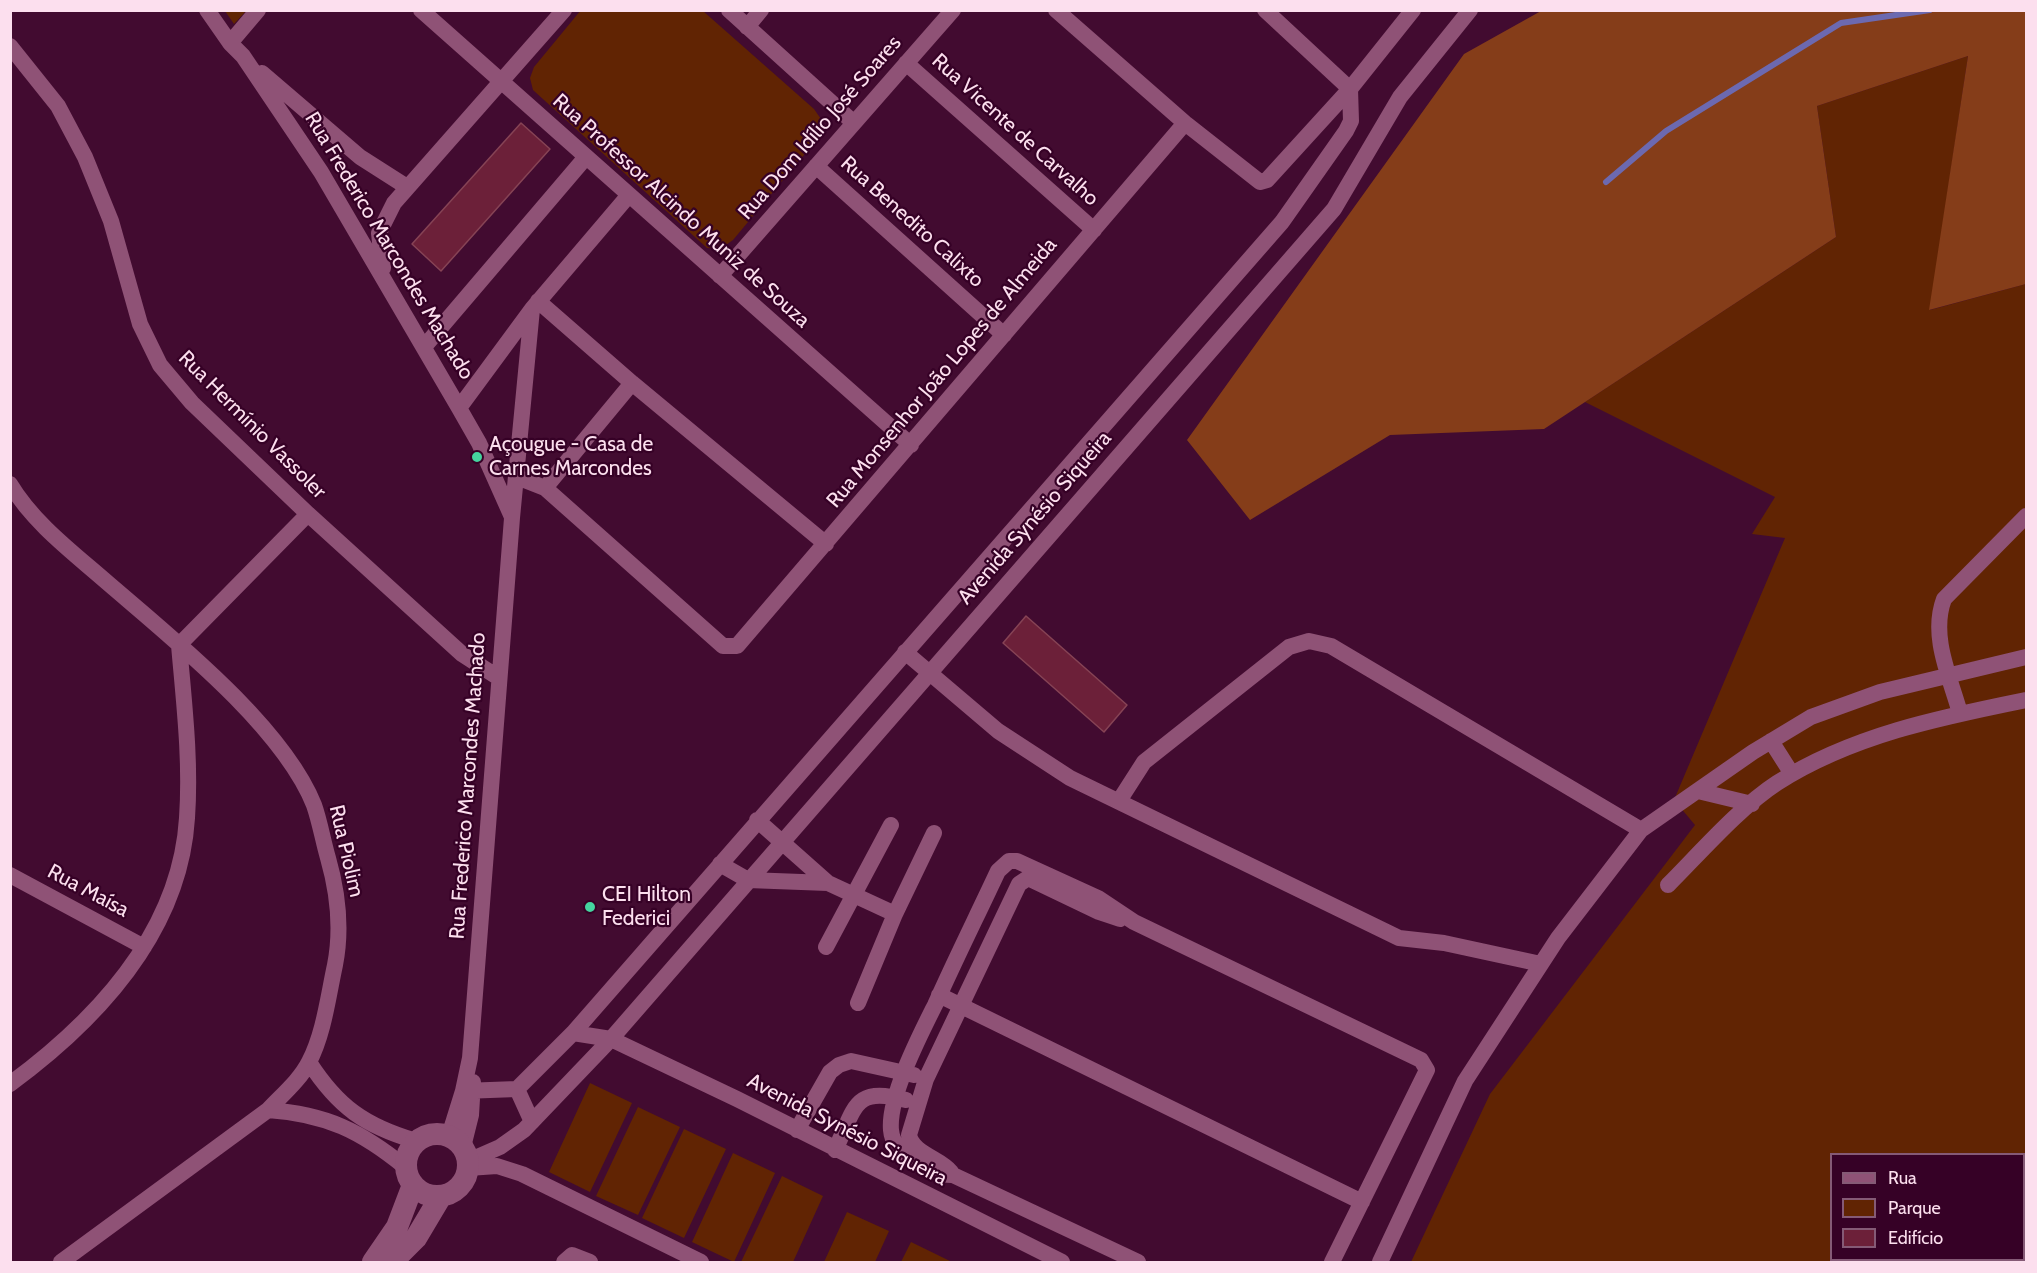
<!DOCTYPE html>
<meta charset="utf-8">
<style>
body{margin:0}
#map{position:relative;width:2037px;height:1273px;overflow:hidden;background:#420b30;font-family:Cabin,sans-serif}
canvas{display:block}
.frame{position:absolute;inset:0;border:12px solid #fcdfee;pointer-events:none}
.legend{position:absolute;left:1830px;top:1153px;width:195px;height:108px;box-sizing:border-box;background:#360126;border:2px solid #855a76;margin:0;padding:8px 10px;list-style:none;font-size:18px;color:#fcdfee}
.legend li{display:flex;align-items:center;gap:12px;height:30px}
.legend b{width:30px;border:2px solid #855a76}
</style>
<div id="map">
<canvas width="2037" height="1273"></canvas>
<div class="frame"></div>
<ul class="legend">
<li><b style="height:8px;background:#8f5276"></b>Rua</li>
<li><b style="height:16px;background:#612403"></b>Parque</li>
<li><b style="height:16px;background:#6c2039"></b>Edifício</li>
</ul>
</div>
<script>
const c = document.querySelector('canvas').getContext('2d');
c.lineJoin = 'round';
function fill(path, color) {
  c.fillStyle = color;
  c.fill(path, 'evenodd');
}
function trace(path, color, width, dash) {
  c.strokeStyle = color;
  c.lineWidth = width;
  c.lineCap = dash ? 'butt' : 'round';
  c.setLineDash(dash || []);
  c.stroke(path);
}
function write(font, color, halo, rows, align = 'center') {
  c.font = font + ' Cabin,sans-serif';
  c.lineWidth = 4.5;
  c.setLineDash([]);
  c.textBaseline = 'middle';
  c.strokeStyle = halo;
  c.fillStyle = color;
  for (const [text, x, y, turn = 0] of rows) {
    c.save();
    c.translate(x, y);
    c.rotate((+turn || 0) * Math.PI / 180);
    c.textAlign = isNaN(turn) ? turn : align;
    if (halo) c.strokeText(text, 0, 0);
    c.fillText(text, 0, 0);
    c.restore();
  }
}
fill(new Path2D(`
 M581,10l122,1 111,98 9,13 1,9 -91,109 -13,9 -13,-1 -174,-158 -3,-12 4,-11z
 M225,11h21l-12,13z
 M1968,56l-38,254 96,-26v978h-615l79,-168 205,-269 -21,-25 111,-262 -33,-4 23,-37 -190,-95 251,-165 -19,-131zM1832,1154h192v106h-192z
 M590,1083l42,20 -42,89 -41,-20z
 M638,1107l42,20 -42,88 -42,-19z
 M684,1129l42,20 -42,89 -42,-20z
 M733,1153l42,20 -41,89 -42,-20z
 M782,1176l41,20 -30,66h-52z
 M847,1212l42,19 -14,31h-51z
 M911,1242l41,20h-51z`), '#612403');
fill(new Path2D(`
 M1541,11h485v273l-97,26 39,-254 -151,50 19,131 -292,192 -154,6 -140,85 -63,-80 277,-386z`), '#853d19');
trace(new Path2D(`
 M1606,182l60,-51 175,-108 89,-13`), '#6c69b0', 6);
const building = new Path2D(`
 M521,123l29,26 -109,122 -29,-27z
 M1026,616l101,89 -23,27 -101,-89z`);
fill(building, '#6c2039');
trace(building, '#864355', 1.5);
trace(new Path2D(`
 M207,10l23,33 13,13 78,116 138,236 20,35 33,74
 M421,10l490,435
 M729,10l125,113
 M1056,10l129,113 75,59 7,-2 83,-91 63,-79
 M1265,10l85,79
 M747,27l14,-17
 M230,43l28,-33
 M10,46l48,60 27,51 26,64 29,103 20,41 32,38 116,111 154,140 37,24
 M906,63l188,167
 M262,73l98,84 47,30
 M816,166l188,169
 M383,268l-4,-35 15,-30 170,-193
 M720,276l233,-266
 M538,301l94,82 194,161
 M424,347l162,-190
 M459,408l73,-99 97,-114
 M517,477l28,11 178,158h14l448,-523
 M10,484c24,40 65,70 99,100 64,55 174,143 205,221 6,17 9,36 14,53 10,35 14,71 7,107 -7,32 -11,68 -26,97 -9,18 -27,33 -41,48l-207,152
 M545,488l87,-105
 M905,652l93,79 72,47 329,160 45,5 97,21
 M1960,713c-10,-36 -30,-77 -16,-114l82,-83
 M1771,741l21,33
 M1698,791l54,13
 M1119,801l25,-39 145,-115 20,-6 22,5 310,184
 M757,820l71,63 67,31
 M720,864l28,16 80,3
 M10,875l134,72
 M1668,885c32,-32 72,-78 109,-102 75,-48 165,-66 249,-83
 M826,947l65,-122
 M939,995l423,207
 M858,1003l37,-89 39,-81
 M573,1033l38,6 126,60 325,163
 M309,1062c29,45 56,64 107,79
 M10,1084c87,-64 170,-153 177,-266 4,-58 -3,-115 -8,-173l129,-131
 M517,1089l15,33
 M463,1091l54,-2 56,-56 709,-811 64,-91 5,-10 -1,-32
 M268,1110c58,4 93,21 137,57
 M797,1130l33,-58 9,-7 12,-4 63,14
 M449,1136l14,-45 7,-33 42,-540 20,-209
 M463,1147l8,-32 2,-33
 M835,1150c21,-43 18,-64 71,-50
 M468,1161l32,-14 24,-17 87,-91 723,-830 66,-112 70,-87
 M468,1168l29,-2 25,8 179,88
 M951,1172c-11,-14 -38,-18 -42,-37l17,-56 93,-195 9,-6 71,34 21,7
 M564,1262l8,-7 18,7
 M1138,1262l-185,-87c-23,1 -60,-20 -62,-45 -3,-33 29,-95 44,-125 20,-45 42,-89 63,-134l11,-10h8l81,37 36,24 287,138 6,10 -95,192
 M1380,1262l85,-181 93,-143 83,-108 112,-78 58,-35 69,-25 146,-35`), '#8f5276', 16);
trace(new Path2D(`
 M406 1165a31 31 0 1 1 62 0a31 31 0 1 1-62 0Z
 M373,1262l24,-35 16,-42
 M392,1262l24,-24 25,-42`), '#8f5276', 22);
for (const [x, y, r, color] of [
 [477,457,6,"#45d49f"],
 [590,907,6,"#45d49f"]
]) {
  const dot = new Path2D();
  dot.arc(x, y, r, 0, 2 * Math.PI);
  c.fillStyle = color;
  c.fill(dot);
  trace(dot, '#360126', 2);
}
write('21px', '#fcdfee', '#360126', [
 ["Rua Dom Idílio José Soares",820,128,-49],
 ["Rua Vicente de Carvalho",1015,130,42],
 ["Rua Professor Alcindo Muniz de Souza",681,211,42],
 ["Rua Benedito Calixto",912,222,42],
 ["Rua Frederico Marcondes Machado",389,246,59],
 ["Rua Monsenhor João Lopes de Almeida",942,373,-50],
 ["Rua Hermínio Vassoler",252,425,45],
 ["Avenida Synésio Siqueira",1035,518,-49],
 ["Rua Frederico Marcondes Machado",468,786,-86],
 ["Rua Piolim",346,851,77],
 ["Rua Maísa",88,891,28],
 ["Avenida Synésio Siqueira",847,1130,27]
]);
write('21px', '#fcdfee', '#360126', [
 ["Açougue - Casa de",489,445],
 ["Carnes Marcondes",489,469],
 ["CEI Hilton",602,895],
 ["Federici",602,919]
], 'left');
</script>
